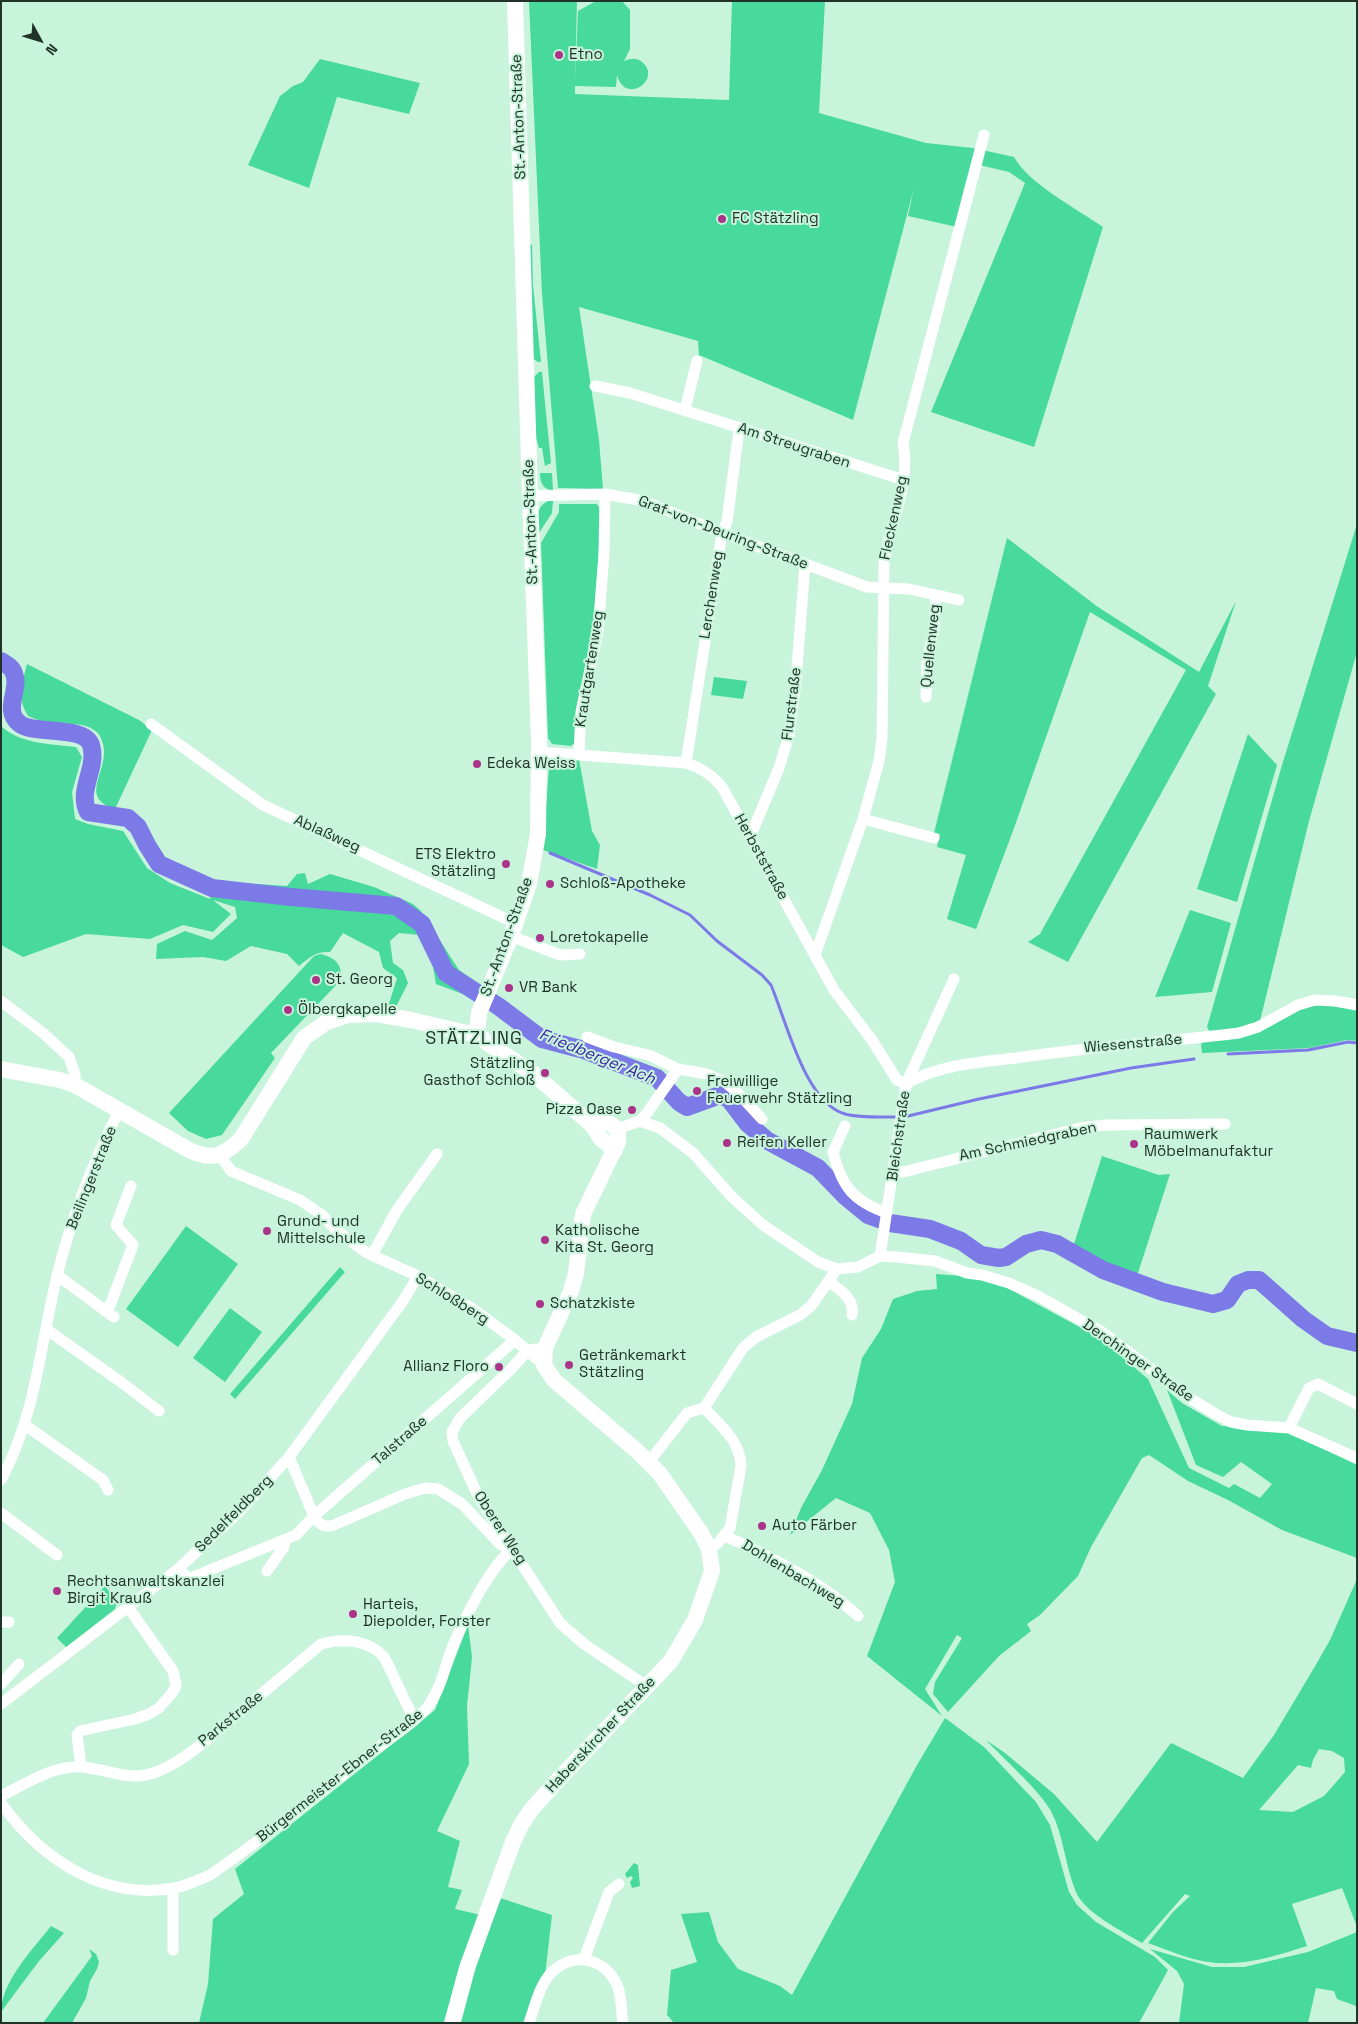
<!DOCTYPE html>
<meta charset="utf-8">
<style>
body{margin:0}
#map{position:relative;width:1358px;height:2024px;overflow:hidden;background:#c8f4dc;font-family:"Space Grotesk",sans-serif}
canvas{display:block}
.frame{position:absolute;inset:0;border:2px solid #213229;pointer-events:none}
.north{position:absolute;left:15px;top:15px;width:50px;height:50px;-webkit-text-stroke:4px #c8f4dc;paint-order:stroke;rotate:129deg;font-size:14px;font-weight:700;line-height:20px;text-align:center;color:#213229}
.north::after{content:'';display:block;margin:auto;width:18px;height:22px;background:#213229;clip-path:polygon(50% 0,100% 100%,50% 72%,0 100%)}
</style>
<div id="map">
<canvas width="1358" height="2024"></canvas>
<div class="frame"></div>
<div class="north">N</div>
</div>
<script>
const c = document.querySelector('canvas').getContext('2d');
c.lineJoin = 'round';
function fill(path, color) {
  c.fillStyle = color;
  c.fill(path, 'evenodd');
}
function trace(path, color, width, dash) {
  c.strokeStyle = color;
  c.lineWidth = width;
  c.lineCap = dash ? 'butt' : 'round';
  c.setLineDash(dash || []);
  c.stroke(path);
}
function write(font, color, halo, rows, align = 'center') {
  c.font = font + ' "Space Grotesk",sans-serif';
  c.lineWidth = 4;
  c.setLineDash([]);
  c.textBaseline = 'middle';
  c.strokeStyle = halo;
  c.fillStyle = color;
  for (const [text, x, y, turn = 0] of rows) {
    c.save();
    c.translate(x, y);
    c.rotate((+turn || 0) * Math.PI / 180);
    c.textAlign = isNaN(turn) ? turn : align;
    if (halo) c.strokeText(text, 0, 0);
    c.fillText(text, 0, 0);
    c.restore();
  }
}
fill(new Path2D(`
 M529,1h48l-2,81 3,-71 18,-10h26l8,9v39l-6,12c6,-2 12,-4 18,1 21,17 -17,44 -25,13l-1,12 -41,-1v8l154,6 3,-99h93l-6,112 107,30 47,5 41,9c14,26 63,52 89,70l-69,220 -103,-35 94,-229 -16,-11 -34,-8 -18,63 -49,-11 6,-28 -61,232 -154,-65 -1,-14 -119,-34 20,133 4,49 -45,-1 -16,-194z
 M320,59l100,24 -11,31 -72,-17 -28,91 -61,-23 32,-69 13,-10 10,-4z
 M532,244l1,41 8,77h-3l-6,-4 -4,-111z
 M539,372h3l9,91 -6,3 -3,-18h-3l-5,-17 -1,-53z
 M540,473h12l1,17c-10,0 -13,-8 -13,-17z
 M548,501h5l-1,12 -15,23c0,-14 -3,-28 11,-35z
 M559,504h38l3,5 1,8 -8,124 -17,101 -5,4 -19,-2 -4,-6 -7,-195 18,-31z
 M1357,524v128l-48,169 -49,200 -11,5 -39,6 -3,-5 75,-262z
 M1007,538l91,69 101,65 37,-71 -28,85 8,8 -148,268 -40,-20 12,-8 146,-264 -96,-58 -77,219 -37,98 -29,-10 19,-64 -29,-8 3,-13 -6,-1z
 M27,664l112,56 13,10 -37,79c-38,-12 -5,-38 -12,-65 -2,-7 -4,-12 -11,-15 -13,-8 -32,-3 -46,-6 -6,-2 -13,-5 -18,-7 -12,-20 -6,-31 -1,-52z
 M714,677l33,4 -4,18 -32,-4z
 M1,726c19,18 50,18 75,21l6,10 -10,35 3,27 13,5 35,7 24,37 23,15 40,16 2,-18 75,5 10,-12 8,-1 3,11 22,-10 44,13 39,17 8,7 38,59 22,15 -5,14 -40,-15 -3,-17 -13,-32 -21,-2 -9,8 3,22 10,7 5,13 -11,22 -9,2 9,-29 -14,-10 -4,-16 -36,-19 -13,19c-14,-1 -20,5 -31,14l-12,-12 -36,-8 -25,15 -23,-4 -47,2 1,-15 28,-13 27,9 25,-22 -2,-11 -22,-7 18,14 -18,18 -30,-7 -33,14 -64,-5 -63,23 -22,-12z
 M1248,734l29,31 -40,137 -40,-13z
 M557,756l22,3 13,72 8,14 -3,24 -54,-19 6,-84 3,-7z
 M1190,910l41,13 -19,69 -57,5z
 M320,954c14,3 24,10 20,27l-69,72 4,5 -53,77 -16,4 -18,-8 -19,-18 145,-157z
 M1311,1004l46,4v33l-10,-1 -38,8 -107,5 -1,-9 3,-3z
 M1102,1156l57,19 11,-1 -33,102 -64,-29z
 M186,1226l52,38 -60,83 -52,-38z
 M340,1267l5,5 -110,127 -5,-5z
 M936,1274l26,2 38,8 98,53 50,42 41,89 40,20 5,-4 26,14 12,-14 -31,-22 -18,15 -27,-12 -29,-75 15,13 40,23 68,7 67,32v93l-75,-28 -54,-30 -40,-19 -39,-26 -7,3 -51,89 -13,29 -38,39 -13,9 4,7 -32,25 -51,56 -15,-18 2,-12 27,-44 -5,-3 -32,54 17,27 -75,-60 28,-74 -6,-32 -19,-37 -34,-15 -46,37 11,-27 21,-38 30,-66 10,-46 19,-29 12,-30 24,-8 20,-2z
 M230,1308l32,24 -37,50 -32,-24z
 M1357,1579v348l-15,-39 -50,16 15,42c-31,10 -65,21 -99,16 -21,-3 -40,-12 -60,-19l25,-31 17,-16 -5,-2 -43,49c-20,-12 -57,-30 -66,-51 -11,-26 -12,-56 -25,-81 -12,-21 -47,-52 -65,-71l19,13 49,41 43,48 74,-99 72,35 31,-43 40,-67 16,-28zM1319,1749l13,2 12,7 1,14 -21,24 -31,16 -34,-2 39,-45 13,3 2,-8z
 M105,1586l12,16 -2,7 -49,38 -9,-9z
 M468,1625l4,32 -5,49 2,58 -32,67 23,10 -12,46 14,3 -7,19 26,6 -35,108h-247l9,-39 5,-65 31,-25 -9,-25 200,-159z
 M945,1718l39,29 52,55 14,23 19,67 8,13 19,17 59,35 13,13 -29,53h-465l-7,-8 4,-45 26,-8 -16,-48 28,-2 9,30 20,27 42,17 12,9 125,-230z
 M634,1863l4,2 2,21 -8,2 -2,-6 3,-4 -2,-2 -4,2 -2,-4z
 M500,1898l52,17 -7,61 -20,47h-64l15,-56z
 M51,1926l13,7 -25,28 -38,51c0,-30 32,-63 50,-86z
 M1357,1932v77l-1,-3 -19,-7 -3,-8 -18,-3 -8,35h-129l5,-39 -7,-13 -27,-22 62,18h32l64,-15z
 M89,1949l7,5 3,8 -2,7 -7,12 -4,17 -14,25h-29l49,-67z`), '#48d99c');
trace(new Path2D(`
 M550,853l100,42 40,20 27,26 45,34 9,10c15,35 34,118 74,129 14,4 38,3 53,3
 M1228,1054l80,-4 40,-8 9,1
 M904,1117l75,-18 152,-31 63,-9`), '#7b7ae7', 3);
trace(new Path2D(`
 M1,661c3,2 7,4 10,7 14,18 -11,41 9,56 15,11 64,1 71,21 7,23 -14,45 -3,67l40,6 10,9 9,18 12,19 53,24 79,9 105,9 26,18 24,49 52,33 44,33 42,11 73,28 22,24 8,5 33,-12 9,4 19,25 20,17 50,27 27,28 23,19 22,8 40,6 31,12 20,14 18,3 7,-1 20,-13 15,-4 16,4 46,26 60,22 50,12 14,-4 11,-16 10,-4h11l44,39 24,17 30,7`), '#7b7ae7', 18);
trace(new Path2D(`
 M595,386l35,7 274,87
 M685,410l12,-49
 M530,496l75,-2 39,7 78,32 145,54 42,2 50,11
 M926,697l1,-36 7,-32 2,-34
 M151,724l112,81 252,118
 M539,752l147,11c15,5 25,11 36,24l112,203 38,50 25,40 9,4
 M579,754l2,-42 17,-81 6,-77 1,-60
 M686,763l36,-230 5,-11 12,-93
 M863,819l71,19
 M750,837l29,-69 10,-33 7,-54 9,-117
 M511,936l49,19 20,-1
 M815,955l48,-136 16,-58 3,-23 2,-175c6,-40 27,-79 19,-120l81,-308
 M1,1001l42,32 26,24 6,17v11
 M587,1037l27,10 35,8 29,14 29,5 18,8 13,11 24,26
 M906,1084c30,-19 75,-22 110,-26 74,-11 149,-16 223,-25l19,-6 40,-22 17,-5 20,1 22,4
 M640,1121l7,-8 31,-44
 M845,1126l-12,26c9,35 20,49 54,61
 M617,1129l23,-8 20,7 33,25 39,44 31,28 55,37 19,7 21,-2 22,-11 17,1 38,4 32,12 15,2 27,8 29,13 64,36 86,65 26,16 17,9 16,3 42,3 68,30
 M219,1154l12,17 69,29 22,15 14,15 31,23 51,23 55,33 42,31 29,25
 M894,1172h9l177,-44 26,-3 119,-1
 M372,1255l25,-45 40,-56
 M880,1256l26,-172 48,-105
 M57,1275l57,42
 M830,1282c11,9 25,17 22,33
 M105,1311l5,-6 23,-60 -17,-20 15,-39
 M46,1329l75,53 38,29
 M545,1348l-17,2 -16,18 -52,50 -8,14 1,9 26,57 81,125 24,21 64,43
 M25,1425l78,55 5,10
 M1289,1428l20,-40 9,-4 39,20
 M289,1457l25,59c6,9 10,12 20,9l71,-31 20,-6 13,1 24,15 39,41 12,3
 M649,1462l38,-49 17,-5
 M1,1480c35,-65 39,-134 56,-204 14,-58 36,-114 63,-167
 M1,1513l56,42
 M725,1536c42,18 100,49 133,80
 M709,1549l9,-6 12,-15 11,-62c-1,-26 -21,-41 -37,-58l39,-60 13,-11 44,-22 11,-9 26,-37
 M178,1569l11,9 6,-2 101,-41 18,-19 201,-176
 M267,1571l17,-24 1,-7
 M1,1622h8
 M1,1684l18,-20
 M1,1704l177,-135 61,-57 50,-55 114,-156 15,-25
 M81,1767l-4,-32 3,-4 55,-12 14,-5 10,-6 14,-16 3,-7 -3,-14 -45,-64
 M1,1796c25,-12 52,-31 81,-29 22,2 43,12 64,8 33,-7 68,-42 94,-63 27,-23 54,-45 81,-68 21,-6 46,-5 62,12 4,5 6,12 9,17 7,16 15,31 22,46
 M1,1803c39,55 102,98 173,85 12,-2 24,-8 36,-13 55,-37 108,-81 161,-122 16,-13 47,-32 58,-48 12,-17 16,-38 23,-57 13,-31 36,-78 61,-100
 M173,1950v-61
 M584,1959l25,-67 10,-8
 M529,2023c6,-17 11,-40 24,-52 22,-20 52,-12 64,14 5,10 4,26 6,38`), '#fff', 11);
trace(new Path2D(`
 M477,1032l2,-19 32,-77 18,-52 9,-50 1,-94 -9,-244 -15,-495
 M477,1032l9,10 48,32 59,52 8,13 14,11
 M1,1069l59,11 15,5 114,65c23,11 34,6 52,-11l63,-101 21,-15 23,-8 28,-1 35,6 56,13 10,-1
 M452,2023l15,-55 46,-126 8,-17 10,-15 26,-29 114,-120 24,-41 17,-49 -3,-22 -8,-16 -41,-59 -23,-23 -83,-71 -10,-15 1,-17 26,-57 5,-18 7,-59 35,-72c2,-13 -5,-19 -17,-21l-8,5`), '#fff', 16);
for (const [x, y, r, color] of [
 [559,55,5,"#ab3389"],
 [722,219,5,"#ab3389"],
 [477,764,5,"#ab3389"],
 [506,864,5,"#ab3389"],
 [550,884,5,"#ab3389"],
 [540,938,5,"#ab3389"],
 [316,980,5,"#ab3389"],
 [509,988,5,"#ab3389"],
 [288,1010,5,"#ab3389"],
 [545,1073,5,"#ab3389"],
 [697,1091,5,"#ab3389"],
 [632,1110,5,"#ab3389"],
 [727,1143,5,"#ab3389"],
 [1134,1144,5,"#ab3389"],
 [267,1231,5,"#ab3389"],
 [545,1240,5,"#ab3389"],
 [540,1304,5,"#ab3389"],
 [569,1365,5,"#ab3389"],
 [499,1367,5,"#ab3389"],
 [762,1526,5,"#ab3389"],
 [57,1591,5,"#ab3389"],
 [353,1614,5,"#ab3389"]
]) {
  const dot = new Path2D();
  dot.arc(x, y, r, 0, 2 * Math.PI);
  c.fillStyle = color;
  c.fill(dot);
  trace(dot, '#c8f4dc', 2);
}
write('15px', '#213229', '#c8f4dc', [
 ["Etno",569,55],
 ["FC Stätzling",732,219],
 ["Edeka Weiss",487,764],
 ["ETS Elektro",496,855,"right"],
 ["Stätzling",496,872,"right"],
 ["Schloß-Apotheke",560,884],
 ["Loretokapelle",550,938],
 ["St. Georg",326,980],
 ["VR Bank",519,988],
 ["Ölbergkapelle",298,1010],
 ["Stätzling",535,1064,"right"],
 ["Gasthof Schloß",535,1081,"right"],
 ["Freiwillige",707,1082],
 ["Feuerwehr Stätzling",707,1099],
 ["Pizza Oase",622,1110,"right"],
 ["Raumwerk",1144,1135],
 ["Möbelmanufaktur",1144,1152],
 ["Reifen Keller",737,1143],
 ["Grund- und",277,1222],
 ["Mittelschule",277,1239],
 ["Katholische",555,1231],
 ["Kita St. Georg",555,1248],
 ["Schatzkiste",550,1304],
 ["Getränkemarkt",579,1356],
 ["Stätzling",579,1373],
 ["Allianz Floro",489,1367,"right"],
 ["Auto Färber",772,1526],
 ["Rechtsanwaltskanzlei",67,1582],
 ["Birgit Krauß",67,1599],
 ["Harteis,",363,1605],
 ["Diepolder, Forster",363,1622]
], 'left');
write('15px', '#213229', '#c8f4dc', [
 ["St.-Anton-Straße",519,117,-92],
 ["Am Streugraben",794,446,18],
 ["Fleckenweg",894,518,-78],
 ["St.-Anton-Straße",531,522,-92],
 ["Graf-von-Deuring-Straße",723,533,21],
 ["Lerchenweg",712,595,-81],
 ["Quellenweg",931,646,-84],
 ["Krautgartenweg",590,669,-81],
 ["Flurstraße",792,704,-83],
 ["Ablaßweg",327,834,24],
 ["Herbststraße",761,857,61],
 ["St.-Anton-Straße",507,937,-70],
 ["Wiesenstraße",1133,1044,-5],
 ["Bleichstraße",899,1136,-82],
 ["Am Schmiedgraben",1028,1142,-12],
 ["Beilingerstraße",92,1178,-68],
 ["Schloßberg",452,1299,32],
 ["Derchinger Straße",1138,1361,35],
 ["Talstraße",400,1441,-41],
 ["Sedelfeldberg",234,1514,-45],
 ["Oberer Weg",500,1528,57],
 ["Dohlenbachweg",793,1574,31],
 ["Parkstraße",231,1719,-39],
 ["Haberskircher Straße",601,1735,-47],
 ["Bürgermeister-Ebner-Straße",340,1776,-38]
]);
write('italic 16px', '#3b23a2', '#c8f4dc', [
 ["Friedberger Ach",597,1057,22]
]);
c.letterSpacing = '1px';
write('18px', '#213229', '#c8f4dc', [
 ["STÄTZLING",474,1039]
]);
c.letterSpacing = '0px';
</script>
